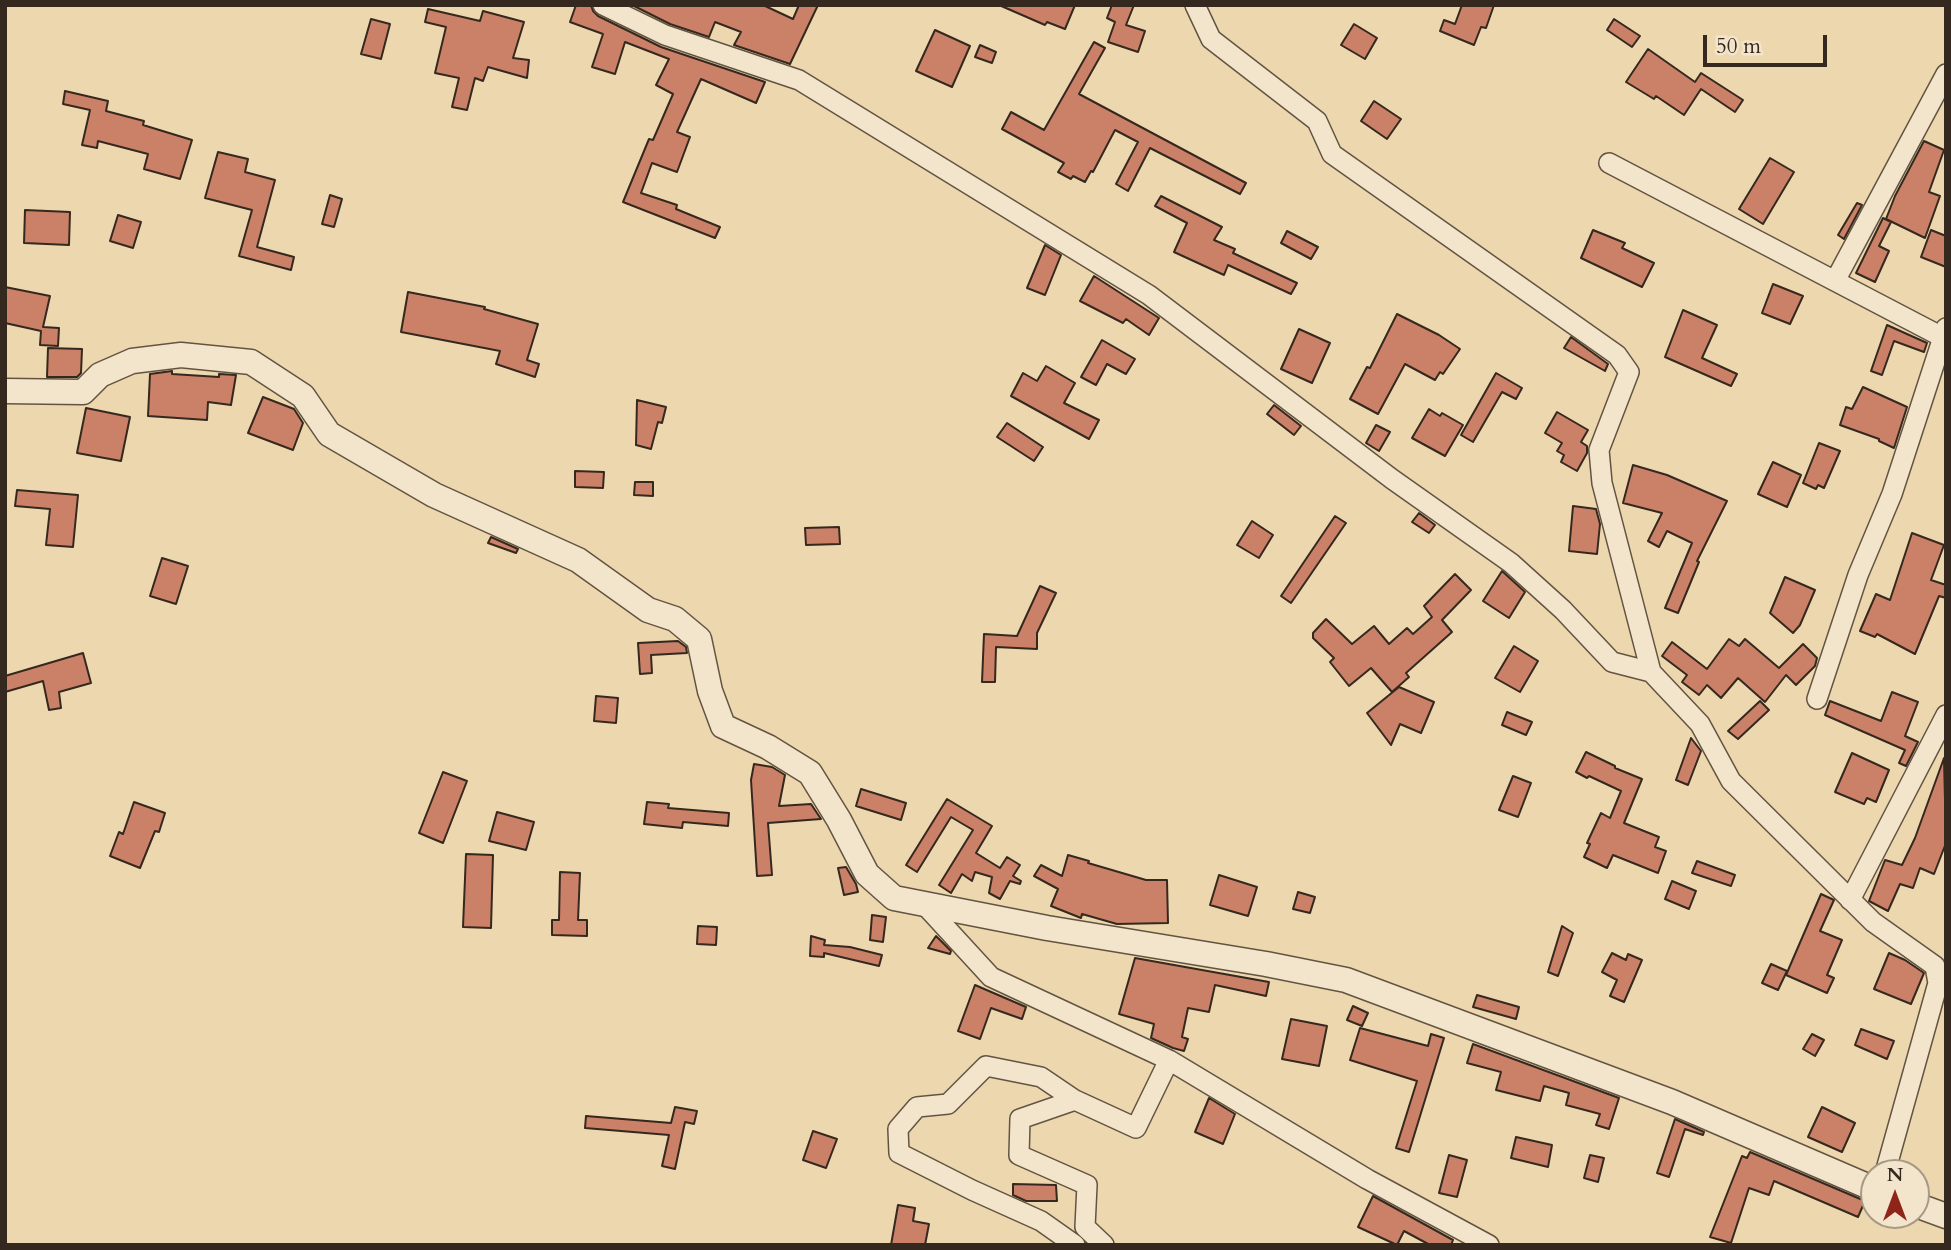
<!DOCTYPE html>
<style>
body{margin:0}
#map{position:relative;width:1951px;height:1250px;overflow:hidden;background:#edd7af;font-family:Cardo,serif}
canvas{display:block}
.frame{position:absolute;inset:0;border:7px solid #35281e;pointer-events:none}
.north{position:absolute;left:1860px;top:1159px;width:70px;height:70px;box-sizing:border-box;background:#f3e5cb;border:2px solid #a79986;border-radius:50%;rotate:0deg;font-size:19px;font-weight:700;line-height:28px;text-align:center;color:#35281e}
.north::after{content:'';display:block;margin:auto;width:24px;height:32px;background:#8f2418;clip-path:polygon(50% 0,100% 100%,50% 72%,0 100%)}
.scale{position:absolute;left:1703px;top:35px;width:124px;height:32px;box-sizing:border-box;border:4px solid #35281e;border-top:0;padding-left:9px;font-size:21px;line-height:24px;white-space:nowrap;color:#35281e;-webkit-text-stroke:5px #f3e5cb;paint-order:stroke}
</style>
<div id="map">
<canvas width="1951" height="1250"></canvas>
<div class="frame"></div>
<div class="north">N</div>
<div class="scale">50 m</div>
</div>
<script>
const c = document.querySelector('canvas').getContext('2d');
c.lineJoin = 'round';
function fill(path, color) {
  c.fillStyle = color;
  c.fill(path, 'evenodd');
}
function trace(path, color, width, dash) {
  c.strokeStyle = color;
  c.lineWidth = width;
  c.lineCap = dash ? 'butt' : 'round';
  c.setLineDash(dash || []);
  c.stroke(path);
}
const building = new Path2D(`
 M576,5h15l2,6 5,5 63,31 104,35 -9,21 -55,-24 -24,53 13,5 -13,35 -25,-9 -11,30 36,12 -1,4 44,18 -5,11 -92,-36 26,-63 4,1 20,-46 -17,-9 13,-26 -44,-17 -10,32 -23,-7 11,-33 -33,-12z
 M632,5h131l30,14 6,-14h19l-28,59 -56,-19 7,-13 -26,-10 -6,15 -39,-13z
 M999,5h76l-10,24 -18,-7 -2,3z
 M1112,5h22l-8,20 19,6 -7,21 -30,-10 7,-20 -8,-4z
 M1462,5h32l-8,23 -5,-1 -7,18 -34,-14 4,-11 11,4z
 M428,9l52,12 3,-10 41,11 -11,36 16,2 -2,18 -39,-11 -5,14 -8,-3 -8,32 -15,-3 7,-29 -24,-5 11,-46 -21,-5z
 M371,19l19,5 -9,35 -20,-5z
 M1614,19l26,17 -8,11 -25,-17z
 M1354,24l23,14 -12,21 -24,-14z
 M935,30l35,16 -18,41 -36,-16z
 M1094,42l11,6 -26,46 167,89 -6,11 -90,-46 -22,43 -12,-7 22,-42 -23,-12 -22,42 -2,-1 -6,11 -12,-6 -2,3 -13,-7 6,-9 -62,-34 9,-17 33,18z
 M980,45l16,7 -4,11 -17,-6z
 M1648,49l47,33 6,-9 42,27 -8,12 -34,-23 -17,26 -28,-19 -2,3 -28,-17z
 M65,91l43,10 -2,10 38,10 -1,4 49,15 -12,39 -36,-10 4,-15 -50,-13 -1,7 -15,-3 8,-35 -27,-6z
 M1374,101l27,18 -14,20 -26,-18z
 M1924,141l20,9 -15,42 11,4 -15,42 -39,-19 9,-23z
 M218,152l30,7 -3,13 30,8 -18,67 37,10 -3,13 -52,-14 13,-46 -47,-12z
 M1770,158l24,14 -31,52 -24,-15z
 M330,195l12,4 -8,28 -12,-3z
 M1161,196l61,31 -8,13 21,9 -2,4 64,30 -6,11 -63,-29 -4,10 -50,-23 13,-29 -32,-17z
 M1857,203l5,2 -18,34 -6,-4z
 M25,210l45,2 -1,33 -45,-2z
 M118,215l23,7 -8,26 -23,-7z
 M1883,218l8,4 -12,24 10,5 -14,31 -19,-9z
 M1593,230l32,13 -3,5 32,15 -12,24 -61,-29z
 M1931,230l15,6v31l-25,-10z
 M1287,231l31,16 -7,12 -30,-16z
 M1045,245l16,10 -16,40 -18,-7z
 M1094,276l65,42 -10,17 -23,-16 -3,4 -43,-22z
 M1773,284l30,12 -13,28 -28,-11z
 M5,287l45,9 -7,31 16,1 -1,18 -18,-1 1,-14 -36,-8z
 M408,292l77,15 -1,2 54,15 -11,36 12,4 -4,13 -39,-13 4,-13 -99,-19z
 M1683,310l34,15 -15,33 35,16 -6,12 -66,-29z
 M1397,314l42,21 21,14 -17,25 -3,-2 -5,8 -30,-16 -27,50 -28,-15 17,-32 3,1z
 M1887,325l40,18 -3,9 -30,-11 -12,34 -11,-4z
 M1299,329l31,14 -18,40 -31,-14z
 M1571,337l37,27 -3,7 -41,-23z
 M1102,340l33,19 -9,15 -19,-10 -11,21 -15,-8z
 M48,348l34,1 -1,24 -4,4h-30z
 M1046,366l29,17 -11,20 35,17 -10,19 -78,-43 12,-23 14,8z
 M172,371v3l47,3v-3l17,1 -5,30 -23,-3 -1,18 -59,-4 2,-42z
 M1496,373l26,15 -6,11 -14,-7 -29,50 -12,-7z
 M1863,387l44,20 -13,41 -15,-7v-2l-39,-14 6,-18 6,2z
 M263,397l31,12 9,14 -10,27 -45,-17z
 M637,400l29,7 -4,16 -4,-1 -7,27 -15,-4z
 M1274,405l27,21 -7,9 -27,-21z
 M86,408l44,9 -9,44 -44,-8z
 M1429,409l11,7 2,-3 21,12 -18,31 -33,-18z
 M1557,412l31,18 -7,12 6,4v7l-10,18 -16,-9 3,-7 -7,-4 5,-8 -17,-10z
 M1007,423l36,24 -9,14 -37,-24z
 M1376,425l14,7 -11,19 -13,-8z
 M1819,443l21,8 -16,37 -6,-3 -2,4 -13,-6z
 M1773,462l28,13 -14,32 -29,-13z
 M1633,465l34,10 60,26 -30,60 2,1 -21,51 -13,-5 27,-65 -25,-12 -8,16 -11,-6 14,-28 -39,-10z
 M575,471l29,1 -1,16 -28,-1z
 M635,482h18v14l-19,-1z
 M17,490l61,5 -5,52 -27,-2 4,-36 -35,-3z
 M1573,506l23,3 4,15 -3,30 -28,-3z
 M1419,513l16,12 -6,8 -17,-11z
 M1335,516l11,7 -55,80 -10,-7z
 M1252,521l21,14 -14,23 -22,-13z
 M839,527l1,17 -34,1 -1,-17z
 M1912,533l32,12 -13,35 15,5v13l-7,-2 -24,58 -38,-20 -2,3 -15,-6 16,-37 14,6z
 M491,537l27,12 -2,4 -28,-10z
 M162,558l26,8 -12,38 -26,-8z
 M1502,571l23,21 -16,26 -26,-17z
 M1455,574l16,16 -29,30 10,12 -46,41 3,4 -17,15 -21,-24 -22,18 -19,-24 4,-4 -21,-20v-5l13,-14 26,25 22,-18 15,18 18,-16 6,6 19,-17 -8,-11z
 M1785,577l30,13 -15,35 -7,8 -23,-20z
 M1040,586l16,7 -19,40v16l-41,-2 -1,35h-13l2,-48 33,2z
 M1729,639l10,7 6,-7 34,29 24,-24 14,14 -2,8 -19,19 -10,-10 -21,27 -27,-24 -17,20 -14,-13 -8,10 -17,-13 5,-7 -25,-19 10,-14 35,27z
 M678,641l8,6 1,6 -36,2 1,18 -12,1 -2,-31z
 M1514,646l24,15 -18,31 -25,-14z
 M83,653l8,30 -32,9 2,16 -12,2 -6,-29 -38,11v-16z
 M1399,687l35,15 -13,31 -21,-9 -9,21 -24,-32z
 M1892,692l26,10 -13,34 13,6 -12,24 -7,-3 6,-13 -80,-35 5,-14 51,20z
 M596,696l22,2 -2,25 -22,-2z
 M1760,701l9,9 -31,29 -10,-8z
 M1507,712l25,10 -6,13 -24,-10z
 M1691,738l10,13 -13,34 -12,-5z
 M1586,752l29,14v2l27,11 -18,44 35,14 -4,10 11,4 -8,22 -45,-18 -6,13 -23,-11 6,-13 -3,-1 14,-30 9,5 11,-27 -32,-15 -2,2 -11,-6z
 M1852,753l37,17 -13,32 -9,-4 -3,6 -29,-12z
 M1944,758l2,85 -12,31 -14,-6 -7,20 -13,-4 -12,27 -19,-10 16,-41 17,5 13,-27z
 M754,764l18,3 13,8 -6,31 32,-2 10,15 -53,4 4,52 -15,1 -6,-96z
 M443,772l24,9 -24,62 -24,-10z
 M1513,776l18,7 -13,34 -19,-7z
 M861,789l45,14 -5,17 -45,-14z
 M947,799l45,27 -16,27 24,15 7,-11 13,8 -7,11 8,5 -1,3 -10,-3 -10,18 -11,-6 3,-16 -17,-5 -3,9 -10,-7 -11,19 -12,-8 34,-55 -22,-13 -34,55 -11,-7z
 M134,802l31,11 -6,19 -4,-1 -15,37 -30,-12 9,-24 4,2z
 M647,802l22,2 -1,4 61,5 -1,13 -45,-4 -1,6 -38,-4z
 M497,812l37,10 -8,28 -37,-9z
 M466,854l27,1 -2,73 -28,-1z
 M1068,855l21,6 -1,2 58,17h21l1,43 -51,1 -35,-10 -1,4 -30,-12 7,-17 -24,-13 7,-11 21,11z
 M1697,861l38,14 -4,11 -39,-13z
 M846,867l10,17 2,8 -14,3 -6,-27z
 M560,872l20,1 -2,47h9v16l-35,-1v-15h7z
 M1219,875l38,12 -9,29 -38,-11z
 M1672,881l24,10 -7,18 -24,-10z
 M1298,892l17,5 -5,16 -17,-4z
 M1821,894l13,6 -14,31 22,9 -15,35 7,3 -7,15 -41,-18z
 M872,915l14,2 -3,25 -13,-2z
 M698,926l19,1 -1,18 -19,-1z
 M1562,926l11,7 -15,43 -10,-4z
 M811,936l14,4 -1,5 26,2 32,8 -3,11 -55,-13v4l-14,-1z
 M936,936l15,15 -1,3 -22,-6z
 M1612,953l14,7 2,-6 14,6 -18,42 -14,-6 7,-16 -15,-8z
 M1889,953l16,7 19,13 -13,31 -37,-15z
 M1135,958l134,24 -3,14 -51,-11 -6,27 -21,-4 -6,29 6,2 -4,12 -11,-3 -22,-10 3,-14 -35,-10z
 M1771,964l16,7 -9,19 -16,-7z
 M975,985l51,22 -4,12 -31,-11 -11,31 -22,-8z
 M1477,995l42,12 -3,12 -43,-12z
 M1353,1006l15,7 -6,13 -15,-6z
 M1291,1019l36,7 -8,40 -37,-7z
 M1360,1028l68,18 3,-12 13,4 -35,114 -13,-4 21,-67 -67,-21z
 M1861,1029l33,12 -7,18 -32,-14z
 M1812,1034l12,6 -9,16 -12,-7z
 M1473,1044l146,54 -10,31 -13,-4 4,-11 -34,-9 3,-12 -25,-7 -4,15 -44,-11 5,-18 -34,-9z
 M1209,1098l26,16 -12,30 -28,-12z
 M675,1107l22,4 -3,13 -9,-2 -10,47 -13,-3 7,-31 -84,-7 1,-12 85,7z
 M1822,1107l33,16 -13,29 -34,-15z
 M1675,1119l29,13 -1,3 -18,-6 -16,48 -12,-4z
 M813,1131l24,8 -11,29 -23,-8z
 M1516,1137l36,8 -4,22 -37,-9z
 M1750,1152l115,49 -7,16 -84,-36 -5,14 -20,-7 -18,55 -21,-6 32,-81 5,2z
 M1449,1155l18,5 -10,37 -18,-4z
 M1590,1155l14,3 -6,24 -14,-4z
 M1013,1184l43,1 1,16h-31l-13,-6z
 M1373,1196l80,44 -2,5h-21l-26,-14 -7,14 -39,-18z
 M898,1205l17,3 -2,13 16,3 -4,21h-34z`);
fill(building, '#cb8068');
trace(building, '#35281e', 2);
const minor = new Path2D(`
 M603,5l62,30 134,45 350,215 243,184 119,84 52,47 49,52 39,10
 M1195,5l16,34 106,82 15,33 285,201 12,17 -30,78 3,33 49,189 49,52 31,57 142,141 62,44 3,17 -53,190
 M1609,163l337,176
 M1835,281l111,-207
 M1817,699l41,-124 34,-81 54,-166
 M1850,900l96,-185
 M924,904l67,73 178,83 198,119 122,66
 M1075,1245l-34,-24 -69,-31 -73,-37 -1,-24 19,-22 31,-3 38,-38 55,11 34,23
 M1104,1245l-19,-18 2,-42 -68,-30 1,-36 55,-19 61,28 33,-68`);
const tertiary = new Path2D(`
 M5,391l78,1 17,-17 32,-14 49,-6 70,7 52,34 26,38 105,61 144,65 70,50 27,9 24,20 11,52 13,35 45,21 42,26 29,47 28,54 27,24 153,30 219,36 80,16 326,122 202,87
 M1916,1205l30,11`);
trace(minor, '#635442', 22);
trace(tertiary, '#635442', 27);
trace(minor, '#f3e5cb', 19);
trace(tertiary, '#f3e5cb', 24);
</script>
